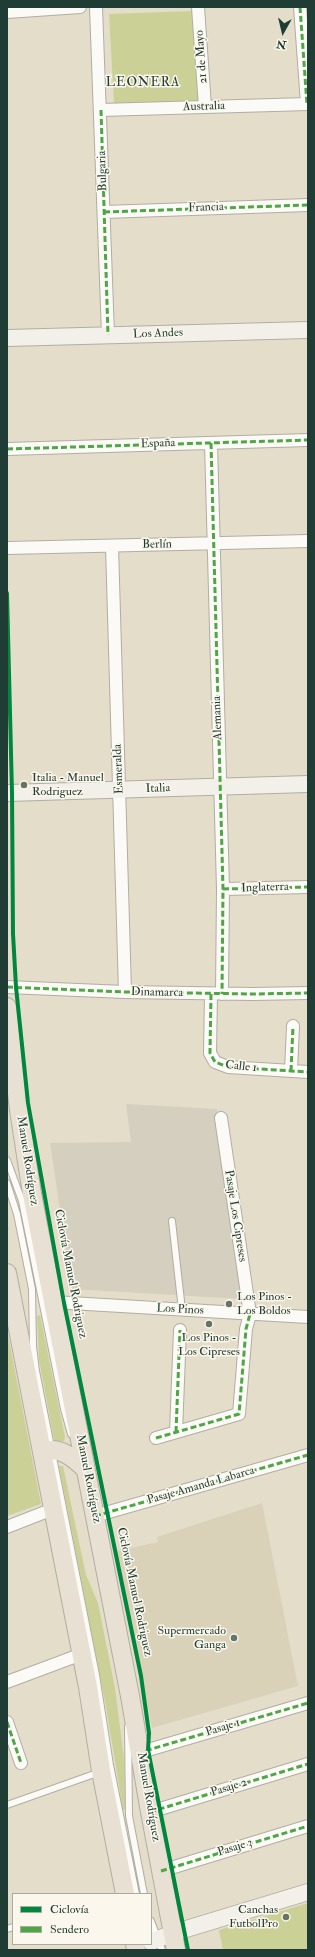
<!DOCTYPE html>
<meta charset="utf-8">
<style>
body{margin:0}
#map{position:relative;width:315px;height:1957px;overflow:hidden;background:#e4ddca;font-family:"IM FELL Double Pica",serif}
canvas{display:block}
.frame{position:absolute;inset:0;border:8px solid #1f3d34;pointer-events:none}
.legend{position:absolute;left:12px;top:1893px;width:140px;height:52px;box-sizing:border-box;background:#fbf7ec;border:1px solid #a3ada2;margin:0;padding:5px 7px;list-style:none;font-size:12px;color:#1f3d34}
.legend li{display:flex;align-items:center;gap:8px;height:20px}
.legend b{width:20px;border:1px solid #a3ada2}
.north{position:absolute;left:263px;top:12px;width:40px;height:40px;-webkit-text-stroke:3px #fbf7ec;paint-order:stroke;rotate:188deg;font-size:11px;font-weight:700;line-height:16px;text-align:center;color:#1f3d34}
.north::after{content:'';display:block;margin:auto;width:14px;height:18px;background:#1f3d34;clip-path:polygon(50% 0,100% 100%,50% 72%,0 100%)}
</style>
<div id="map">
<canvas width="315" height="1957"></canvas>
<div class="frame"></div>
<ul class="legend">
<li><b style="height:5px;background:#00873e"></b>Ciclovía</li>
<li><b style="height:5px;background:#4fa644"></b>Sendero</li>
</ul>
<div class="north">N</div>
</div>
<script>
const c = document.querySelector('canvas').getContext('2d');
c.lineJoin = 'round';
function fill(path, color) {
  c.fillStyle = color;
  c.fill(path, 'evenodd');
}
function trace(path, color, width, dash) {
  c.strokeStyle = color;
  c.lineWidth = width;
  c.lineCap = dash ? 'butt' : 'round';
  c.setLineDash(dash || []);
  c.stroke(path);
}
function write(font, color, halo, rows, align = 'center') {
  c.font = font + ' "IM FELL Double Pica",serif';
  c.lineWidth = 3;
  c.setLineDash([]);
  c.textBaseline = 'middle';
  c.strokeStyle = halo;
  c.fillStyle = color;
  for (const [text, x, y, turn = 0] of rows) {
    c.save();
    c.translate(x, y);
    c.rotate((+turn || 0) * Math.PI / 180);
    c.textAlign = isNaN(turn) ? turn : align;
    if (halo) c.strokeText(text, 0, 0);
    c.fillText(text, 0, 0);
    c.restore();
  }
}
fill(new Path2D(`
 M262,1503l36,183 -146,42 -35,-177 41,-9 -1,-5z`), '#d9d2b9');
fill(new Path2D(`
 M126,1104l91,5 25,190 -170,-10 -22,-146 81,-1z`), '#d5cfc0');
fill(new Path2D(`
 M192,11l7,91 -85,1 -5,-89z
 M40,1315l25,122 -1,4 -8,1 -2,-3 -15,-79 -2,-44z
 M7,1330l34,174 -34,12z
 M59,1466h4l23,109 12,28 17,85 9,71 1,50 -2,1 -17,-103z
 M308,1903v47h-85l-4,-20z`), '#cbd196');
const lane = new Path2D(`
 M7,1160l15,41 42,208 7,25
 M7,1183l10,31 15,75 1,57 3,25 60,304 14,90 26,129
 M172,1221l10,89
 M128,1727l1,89 15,78
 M7,1805l93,-33
 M151,1921l11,29
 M7,1929l6,-2`);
const street = new Path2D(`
 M96,7l12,328
 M198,7l7,100
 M300,7l7,97
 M7,12l73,-5
 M101,110l207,-6
 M104,212l204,-7
 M211,443l12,446 -1,105
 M7,449l301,-9
 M112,546l13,446
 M7,548l301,-7
 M223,889l85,-2
 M7,987l118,5 128,2 55,-1
 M211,994l-1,59 5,9 13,5 80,5
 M291,1071l2,-45
 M53,1302l255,15
 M176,1432l4,-102
 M156,1438l83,-24 7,-85 4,-15 -29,-196
 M95,1516l213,-61
 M7,1527l46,-18
 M7,1682l75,-28
 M7,1722l14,41
 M140,1758l8,-8 160,-47
 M150,1812l158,-48
 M161,1871l147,-45`);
const secondary = new Path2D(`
 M7,338l301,-8
 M7,793l301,-9
 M151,1942l22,-9 135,-41`);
const primary = new Path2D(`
 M7,1007l12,103 13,84 98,502 20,116 26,138
 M7,1273l81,414 13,84 24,123
 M42,1452c17,-7 32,6 44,18
 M135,1944l1,6`);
trace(lane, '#b0aea2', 8);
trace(street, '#b0aea2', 14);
trace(secondary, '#b0aea2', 18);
trace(primary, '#b0aea2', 20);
trace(new Path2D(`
 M7,1227l1,5`), '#d1d1cd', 2.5, [3, 3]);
trace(lane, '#fbfaf7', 6);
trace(street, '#fbfaf7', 12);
trace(secondary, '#f3f0e9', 16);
trace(primary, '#e7e0d3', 18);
trace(new Path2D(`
 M300,7l7,97
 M101,110l7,225
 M104,212l204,-7
 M211,443l12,446 -1,105
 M7,449l301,-9
 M223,889l85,-2
 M7,987l118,5 128,2 55,-1
 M211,994l-1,59 5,9 13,5 80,5
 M291,1071l2,-45
 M176,1432l4,-102
 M156,1438l83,-24 7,-85 4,-15
 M95,1516l213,-61
 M7,1722l14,41
 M140,1758l8,-8 160,-47
 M150,1812l158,-48
 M161,1871l147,-45`), '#4fa644', 3, [6, 3]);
trace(new Path2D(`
 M7,593l5,200 1,141 3,53 12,116 36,200 77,373 8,57 -1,17 40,200`), '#00873e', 4);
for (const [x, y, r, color] of [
 [24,785,4,"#647568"],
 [229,1304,4,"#647568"],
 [209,1324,4,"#647568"],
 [234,1638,4,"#647568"],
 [286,1917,4,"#647568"]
]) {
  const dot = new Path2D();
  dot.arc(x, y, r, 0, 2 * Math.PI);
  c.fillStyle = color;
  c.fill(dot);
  trace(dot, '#fbf7ec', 1.5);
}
write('12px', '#1f3d34', '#fbf7ec', [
 ["21 de Mayo",202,57,-94],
 ["Australia",204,107,-2],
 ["Bulgaria",103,171,-92],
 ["Francia",206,208,-2],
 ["Los Andes",158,334,-2],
 ["España",158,444,-2],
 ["Berlín",157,545,-1],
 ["Alemania",218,718,-92],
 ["Esmeralda",119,769,-92],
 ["Italia",158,789,-2],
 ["Inglaterra",265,888,-2],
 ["Dinamarca",157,993,1],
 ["Calle 1",241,1067,6],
 ["Manuel Rodríguez",27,1161,81],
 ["Pasaje Los Cipreses",235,1216,81],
 ["Ciclovía Manuel Rodriguez",70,1274,79],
 ["Los Pinos",180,1310,3],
 ["Manuel Rodríguez",88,1479,79],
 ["Pasaje Amanda Labarca",201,1486,-16],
 ["Ciclovía Manuel Rodriguez",134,1592,78],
 ["Pasaje 1",223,1728,-17],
 ["Pasaje 2",229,1788,-17],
 ["Manuel Rodríguez",148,1797,80],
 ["Pasaje 3",235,1848,-17]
]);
write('12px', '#1f3d34', '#fbf7ec', [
 ["Italia - Manuel",32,778],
 ["Rodriguez",32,792],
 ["Los Pinos -",237,1297],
 ["Los Boldos",237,1311],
 ["Los Pinos -",209,1338,"center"],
 ["Los Cipreses",209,1352,"center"],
 ["Supermercado",226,1631,"right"],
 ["Ganga",226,1645,"right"],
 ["Canchas",278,1910,"right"],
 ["FutbolPro",278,1924,"right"]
], 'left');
c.letterSpacing = '1px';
write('13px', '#1f3d34', '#fbf7ec', [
 ["LEONERA",143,83]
]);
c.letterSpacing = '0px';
</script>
